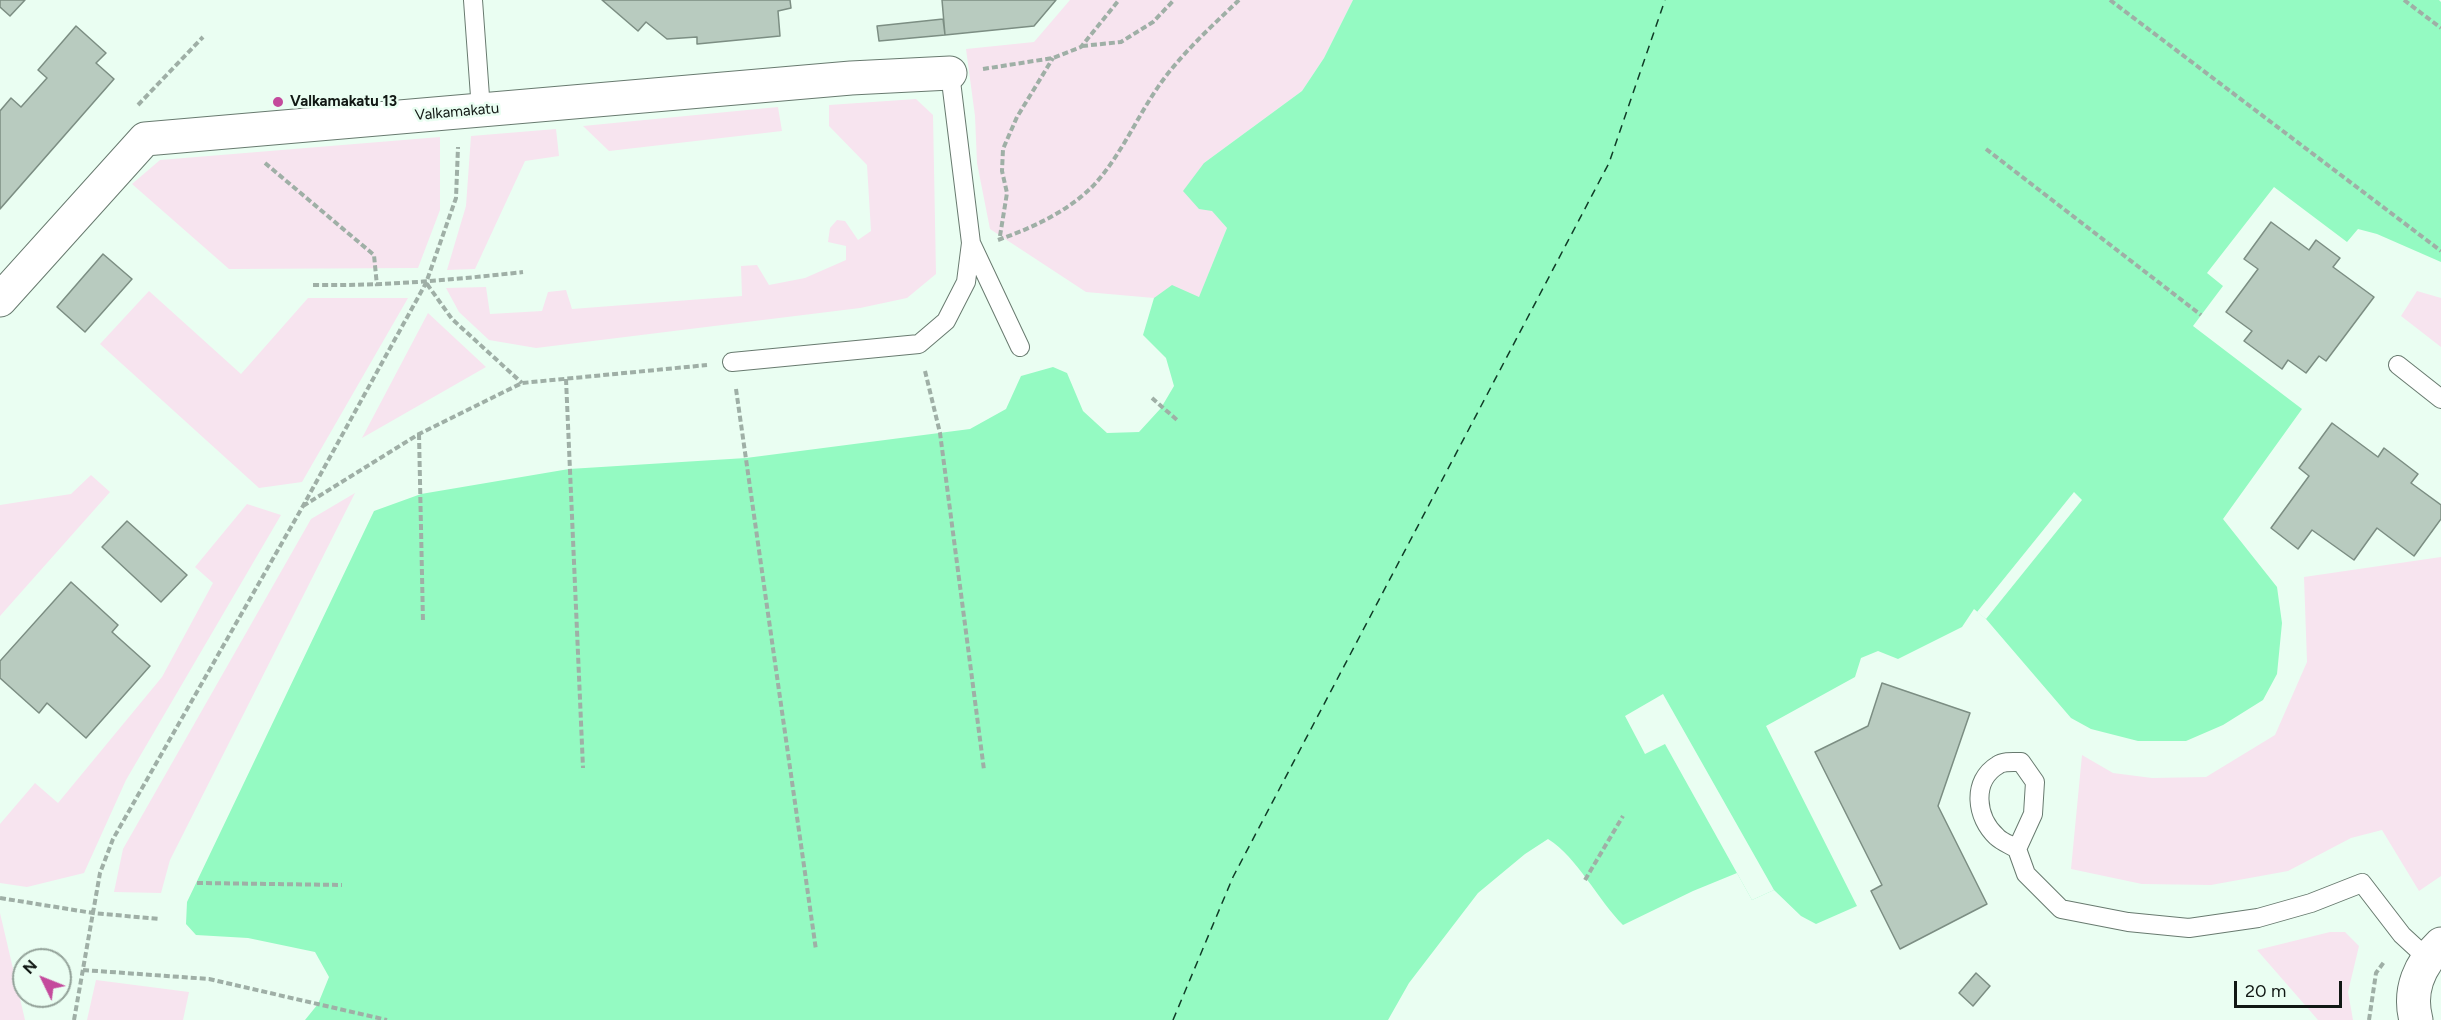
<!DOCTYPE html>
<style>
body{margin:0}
#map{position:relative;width:2441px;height:1020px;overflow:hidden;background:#eafef2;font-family:Figtree,sans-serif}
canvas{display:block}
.north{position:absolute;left:12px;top:948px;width:60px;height:60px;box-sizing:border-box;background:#eafef2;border:2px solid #93a299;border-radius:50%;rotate:313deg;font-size:16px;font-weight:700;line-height:24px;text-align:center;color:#111814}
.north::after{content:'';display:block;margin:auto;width:21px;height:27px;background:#c44a9c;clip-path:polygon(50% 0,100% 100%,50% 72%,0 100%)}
.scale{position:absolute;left:2234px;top:981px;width:108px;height:27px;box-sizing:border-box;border:3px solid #111814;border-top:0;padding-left:8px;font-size:18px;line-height:21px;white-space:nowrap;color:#111814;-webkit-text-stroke:4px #eafef2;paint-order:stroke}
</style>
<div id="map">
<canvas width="2441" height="1020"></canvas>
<div class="north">N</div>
<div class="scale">20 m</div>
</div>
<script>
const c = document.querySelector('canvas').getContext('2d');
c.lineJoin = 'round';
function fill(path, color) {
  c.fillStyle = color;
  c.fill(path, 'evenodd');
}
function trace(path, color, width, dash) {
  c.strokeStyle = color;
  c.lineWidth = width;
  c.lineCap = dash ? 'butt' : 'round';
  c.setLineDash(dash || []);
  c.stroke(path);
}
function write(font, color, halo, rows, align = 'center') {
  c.font = font + ' Figtree,sans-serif';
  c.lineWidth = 5;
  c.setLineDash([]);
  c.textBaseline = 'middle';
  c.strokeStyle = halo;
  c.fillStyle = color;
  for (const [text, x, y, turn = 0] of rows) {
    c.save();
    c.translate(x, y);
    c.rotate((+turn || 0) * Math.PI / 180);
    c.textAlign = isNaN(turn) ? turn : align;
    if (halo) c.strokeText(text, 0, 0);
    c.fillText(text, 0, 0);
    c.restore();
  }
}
fill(new Path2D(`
 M1070,0h283l-29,58 -22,33 -98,72 8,47 15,18 -28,70h-45l-68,-6 -96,-63 -13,-66 -2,-47 -9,-67 68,-7z
 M916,99l17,16 3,159 -29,24 -47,10 -324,40 -47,-8 -30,-28 -13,-24 40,-1 4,27 52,-3 6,-19 18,-2 6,19 170,-13 -1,-30 16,-1 12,20 36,-7 41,-18v-14l-18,-4 2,-14 7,-8 8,1 13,19 13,-9 -4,-66 -38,-39v-21z
 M778,107l4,24 -173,20 -26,-25z
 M556,129l3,27 -34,5 -50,108 -28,1 19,-64 5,-70z
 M440,137v73l-22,58 -189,1 -97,-85 28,-24z
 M149,291l92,83 67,-76h100l-106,184 -43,6 -159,-144z
 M2417,291l24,7v49l-40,-31z
 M428,313l58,54 -124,71z
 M91,475l19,17 -110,124v-111l71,-11z
 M355,493l-185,367 -9,33 -47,-1 9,-43 188,-330z
 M247,504l34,11 -155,265 -42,93 -57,14 -27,-4v-59l35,-41 23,20 104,-126 51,-94 -18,-16z
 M2441,557v319l-22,15 -37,-61 -31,8 -63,33 -77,14 -69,-1 -71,-15 11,-114 31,18 39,5 54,-1 69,-42 32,-73 -3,-85z
 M0,913l25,107h-25z
 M2330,932h15l14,14 -11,46 5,28h-35l-61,-70z
 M96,980l93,12 -6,28h-96z`), '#f7e4ef');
fill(new Path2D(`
 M1353,0h1086l2,2v260l-64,-28 -19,-5 -11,13 -73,-55 -67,86 16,13 -30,40 109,83 -79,110 54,68 5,36 -5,51 -14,26 -40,25 -37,16h-48l-47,-12 -20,-11 -85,-99 -12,-10 -12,18 -64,32 -20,-8 -17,7 -6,19 -89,49 91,180 -41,18 -15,-8 -27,-26 -22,10 -15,-27 -44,18 -70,34c-26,-26 -45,-67 -75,-86l-23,15 -47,39 -69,90 -21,37h-1083l13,-16 11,-27 -14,-25 -67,-14 -52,-3 -10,-11 1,-22 187,-391 47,-17 148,-25 177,-11 224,-29 36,-20 15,-33 32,-9 14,6 16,38 24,22 32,-1 22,-24 13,-22 -8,-28 -23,-23 11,-37 18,-13 27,12 28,-69 -15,-17 -13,-2 -16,-18 21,-28 98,-72 22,-33z`), '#94fac2');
fill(new Path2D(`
 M2074,492l8,8 -96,119 -9,-7z
 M1663,694l111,196 -22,10 -87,-156 -20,10 -20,-38z`), '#eafef2');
trace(new Path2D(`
 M1173,1020l60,-143 376,-714 56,-163`), '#103c27', 1.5, [8, 6]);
const building = new Path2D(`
 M0,0h25l-15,16 -10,-9z
 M602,0h188l1,8 -13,3 2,25 -83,8v-7l-30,2 -21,-17 -8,9z
 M942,0h114l-22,26 -89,9z
 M943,19l2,16 -66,6 -2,-15z
 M76,26l30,27 -10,10 18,16 -114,130v-98l11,-13 10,9 26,-29 -9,-8z
 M2271,222l38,28 7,-10 24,18 -7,9 41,30 -48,64 -7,-5 -13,17 -18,-13 -6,9 -38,-28 8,-10 -26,-19 32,-43 -14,-10z
 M103,254l29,25 -47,53 -28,-25z
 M2332,423l46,34 6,-9 34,26 -7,9 30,22v14l-27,37 -37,-28 -23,32 -42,-30 -14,19 -27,-21 38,-52 -10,-8z
 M127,521l60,54 -26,27 -59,-55z
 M71,582l47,43 -6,7 38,34 -64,72 -39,-35 -8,10 -39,-35v-17z
 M1882,683l88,30 -32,93 49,98 -87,45 -29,-58 11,-6 -67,-133 53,-26z
 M1976,973l14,13 -17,20 -14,-13z`);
fill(building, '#b8cbbf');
trace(building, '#7c8e83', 1.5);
const service = new Path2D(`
 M473,0l8,110
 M971,243l49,104
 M732,362l187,-18 27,-23 20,-39 5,-39 -21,-170
 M2398,365l43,34
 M2017,849l16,-35 2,-32 -14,-20c-7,0 -18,-1 -23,3 -27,16 -22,53 -1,72 5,5 14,8 20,12l9,25 35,35 67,13 61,6 69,-10 53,-15 51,-20 40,52 25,23`);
const minor = new Path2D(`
 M0,300l145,-161 706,-61 99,-5
 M2416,1020c-8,-30 4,-56 25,-76`);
trace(service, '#687a6f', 20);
trace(minor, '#687a6f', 35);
trace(new Path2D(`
 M2110,0l331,251
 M2404,0l37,28
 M1082,46l39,-4 32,-20 21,-22
 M983,69l70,-11 28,-11 38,-47
 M138,105l65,-68
 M1986,149l215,166
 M265,163l109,92 3,31
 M1000,236l7,-43 -5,-22 1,-22 14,-32 36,-59
 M998,240c34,-12 69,-28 95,-54 27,-29 43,-67 65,-99 22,-32 53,-60 81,-87
 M427,284l25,35 70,64
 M313,285c72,1 139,-5 210,-13
 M925,371l15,62 44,337
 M566,379l17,389
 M736,389l80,561
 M1152,398l25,22
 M419,434l4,188
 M303,506l116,-72 103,-51 185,-18
 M1585,880l38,-64
 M197,883l145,2
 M0,898l93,15 66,6
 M83,970l126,9 178,41
 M74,1020l26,-147 13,-34 190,-333 123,-223 30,-85 2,-51
 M2369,1020l7,-47 8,-11`), '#9fafa6', 4, [6, 3]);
trace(service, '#fff', 18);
trace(minor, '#fff', 33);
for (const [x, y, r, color] of [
 [278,102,6,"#c44a9c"]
]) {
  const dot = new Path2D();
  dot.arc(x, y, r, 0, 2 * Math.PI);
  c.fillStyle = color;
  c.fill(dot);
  trace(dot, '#eafef2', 2);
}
write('bold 15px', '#111814', '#eafef2', [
 ["Valkamakatu 13",290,102]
], 'left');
write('15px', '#111814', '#eafef2', [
 ["Valkamakatu",457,112,-5]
]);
</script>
